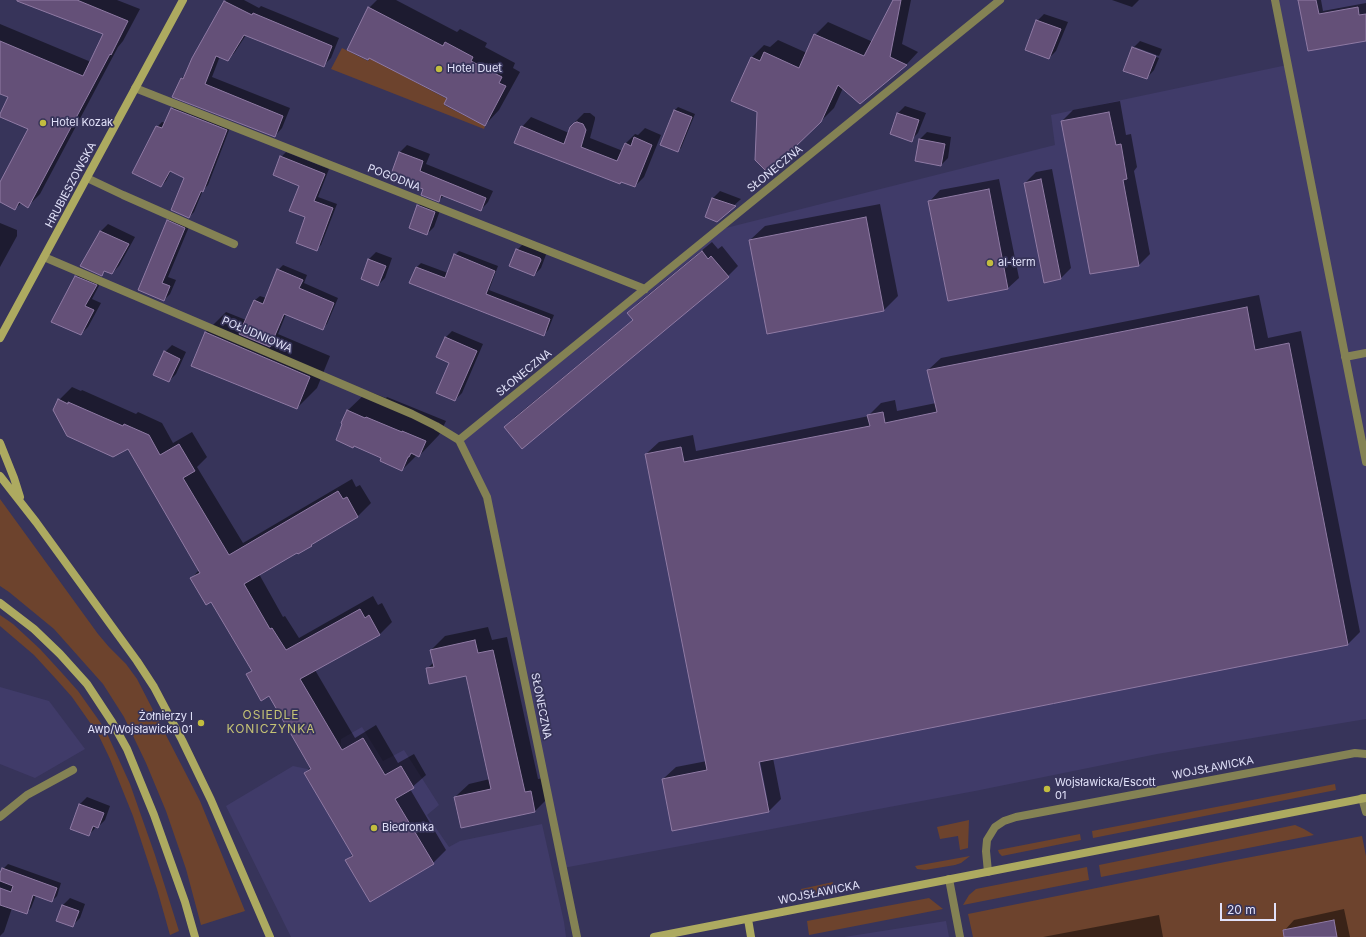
<!DOCTYPE html>
<html>
<head>
<meta charset="utf-8">
<style>
	body { margin:0 }
	#map { position:relative; width:1366px; height:937px; overflow:hidden; background:#37345a; font-family:Inter,sans-serif }
	canvas { display:block }
	.scale { position:absolute; left:1220px; top:903px; width:56px; height:18px; box-sizing:border-box; border:2px solid #e1e1f9; border-top:0; padding-left:5px; font-size:12px; line-height:14px; white-space:nowrap; color:#e1e1f9; -webkit-text-stroke:3px #37345a; paint-order:stroke }
</style>
</head>
<body>
<div id="map">
<canvas width="1366" height="937"></canvas>
<div class="scale">20 m</div>
</div>
<script>
const c = document.querySelector('canvas').getContext('2d');
c.lineJoin = 'round';
function fillPath(path, color) { c.fillStyle = color; c.fill(path, 'evenodd'); }
const poly = rows => new Path2D(rows.map(r => 'M' + r).join(''));
function strokePath(path, color, width, dash) { c.strokeStyle = color; c.lineWidth = width; c.lineCap = dash ? 'butt' : 'round'; c.setLineDash(dash || []); c.stroke(path); }
function drawText(font, color, halo, rows, align = 'center') {
  c.font = font + ' Inter,sans-serif'; c.lineWidth = 3.5; c.setLineDash([]); c.textBaseline = 'middle'; c.strokeStyle = halo; c.fillStyle = color; for (const [text, x, y, turn = 0] of rows) {
    c.save(); c.translate(x, y); c.rotate((+turn || 0) * Math.PI / 180); c.textAlign = isNaN(turn) ? turn : align; if (halo) c.strokeText(text, 0, 0); c.fillText(text, 0, 0); c.restore();
  }
}
const built = poly([
	[1275,0,1366,0,1366,719,1157,754,975,791,563,868,491,515,459,440,718,230,1055,145,1051,115,1287,65],
	[0,687,49,701,85,749,35,778,0,764],
	[362,727,383,761,404,750,439,805,427,815,449,847,460,841,542,824,564,922,566,937,291,937,226,806,293,766,317,771,341,757,341,739],
	[946,921,949,937,844,937]
]);
const green = poly([
	[342,48,368,61,370,58,447,99,444,105,485,126,484,129,331,69],
	[0,499,98,634,109,647,126,664,137,679,200,801,245,911,201,925,186,869,166,811,146,763,124,717,103,684,54,629,9,592,0,586],
	[0,615,13,624,40,649,62,673,78,691,105,729,130,784,155,855,179,931,170,935,157,889,133,816,110,759,98,734,72,697,56,679,34,655,0,626],
	[1335,784,1336,790,1093,838,1092,831],
	[969,820,968,848,960,850,958,836,940,839,937,827],
	[1295,825,1304,829,1314,835,1101,877,1099,865],
	[1080,834,1081,840,1002,856,999,853,998,850],
	[1362,836,1366,856,1366,937,973,937,968,914,1225,862],
	[970,856,961,863,955,865,925,870,917,869,915,866],
	[1087,867,1089,880,963,905,969,895,976,889],
	[833,882,832,885,824,892,802,896,801,889],
	[929,898,943,909,809,935,807,921]
]);
const shadow = poly([
	[16,0,117,0,140,9,123,41,118,47,40,194,28,206,21,203,15,209,0,201,0,185,29,129,10,96,0,93,0,24,91,62,105,34],
	[226,0,244,0,259,8,261,6,339,38,331,58,323,66,246,35,235,52,228,60,220,56,212,77,290,108,282,128,275,136,173,96,182,78,186,74],
	[377,0,396,0,457,32,460,29,487,43,485,47,515,63,513,68,520,72,499,110,485,125,449,98,369,8],
	[895,0,911,0,902,44,918,52,906,65,843,88,834,108,820,122,758,111,751,58,764,45,770,47,778,40,807,53,815,35,828,22,873,42],
	[1112,0,1139,0,1132,7],
	[1299,0,1321,0,1323,11,1366,3,1366,40,1308,50],
	[1044,14,1068,22,1056,51,1049,58,1037,21],
	[1140,41,1162,49,1159,56,1135,47,1135,50,1159,58,1154,70,1147,78,1133,48],
	[1120,101,1126,135,1131,134,1137,167,1134,171,1150,254,1139,265,1091,272,1062,121,1073,110],
	[177,103,231,125,208,185,203,190,194,212,189,217,186,178,171,171,166,181,161,186,157,127,162,122,165,123,172,109],
	[905,106,926,113,918,133,911,140,898,113],
	[678,107,695,114,681,148,677,151,661,144,675,110],
	[584,113,590,113,595,117,595,119,590,138,623,151,625,144,635,134,638,135,645,128,661,135,644,177,635,186,522,127,531,117,569,133,572,125],
	[927,132,951,137,948,158,941,165,920,139],
	[407,145,430,154,426,164,493,191,488,202,481,210,444,195,439,201,424,188,391,176,400,152],
	[286,152,329,169,318,197,337,204,321,245,316,250,300,186,281,157],
	[1052,169,1071,268,1061,278,1025,183,1036,172],
	[999,179,1019,278,1008,288,949,300,930,201,940,190],
	[720,191,741,199,717,221,706,216,713,198],
	[425,199,442,205,434,227,427,234,418,206],
	[880,204,898,296,884,310,768,333,750,240,765,226],
	[174,215,191,222,168,277,176,280,170,294,164,300,140,290,168,221],
	[0,223,17,230,17,236,0,267],
	[108,224,135,237,119,266,112,273,106,270,102,275,82,266,101,231],
	[712,242,718,249,722,246,738,266,728,276,505,427,515,417,634,319,628,313,638,303],
	[524,243,547,252,541,268,534,275,517,250],
	[459,251,498,266,489,290,554,315,548,330,544,334,410,283,417,267,421,263,448,273,455,255],
	[376,252,392,258,385,278,378,285,362,278,369,259],
	[283,265,307,275,304,283,338,298,327,324,322,329,286,314,278,334,330,356,317,388,297,408,192,365,206,332,226,312,246,320,254,301,260,296,266,298,278,270],
	[83,270,103,278,92,299,101,303,88,327,81,334,76,277],
	[1259,295,1268,338,1301,331,1360,632,1348,644,773,758,781,799,769,811,663,779,676,767,707,761,646,454,659,442,693,435,696,451,869,416,869,415,881,403,895,400,897,411,936,403,928,370,941,358],
	[759,756,768,803,766,803,757,757],
	[452,331,483,344,462,393,455,400,445,338],
	[172,345,186,352,176,374,169,381,165,352],
	[72,387,81,391,82,390,136,414,138,412,162,423,173,443,192,432,207,457,197,467,243,543,352,479,356,487,360,485,371,503,358,516,316,540,312,545,298,553,297,551,259,574,283,617,285,616,299,638,373,596,378,605,382,603,392,622,379,635,315,670,355,738,376,725,398,763,414,754,426,775,410,789,446,850,433,863,347,860,353,854,305,773,311,767,269,695,247,674,252,670,212,601,191,579,199,570,128,448,59,400],
	[368,391,386,398,387,397,446,421,439,435,419,456,417,455,402,470,382,458,347,411],
	[488,627,492,640,507,637,538,779,544,778,548,798,535,811,455,797,469,784,490,779,467,675,427,669,434,662,431,650,445,636],
	[87,797,110,806,105,820,98,827,97,826,89,835,80,804],
	[8,864,61,883,57,896,52,901,36,895,31,908,26,913,12,908,4,932,0,936,0,876,3,869],
	[70,898,85,904,80,918,73,925,57,920,63,905],
	[1344,909,1350,937,1285,937,1284,931,1294,920],
	[1159,915,1163,937,1043,937]
]);
const building = poly([
	[17,0,77,0,128,21,111,55,110,54,28,208,19,202,15,210,0,202,0,182,28,129,0,117,0,114,8,97,0,94,0,41,83,76,103,34,17,1,17,0],
	[893,0,901,0,890,57,907,65,860,104,838,85,821,122,768,173,755,160,757,112,731,101,751,57,760,61,764,52,799,68,814,34,864,56,893,0],
	[1298,0,1316,0,1319,14,1358,7,1359,15,1366,14,1366,41,1308,51,1298,0],
	[224,1,252,15,253,13,332,46,324,67,244,35,228,61,216,56,205,84,283,116,275,137,172,97,181,78,183,79,192,58,224,1],
	[368,7,443,46,445,42,473,57,471,61,502,77,499,83,506,86,485,126,444,104,447,98,369,58,368,60,347,50,368,7],
	[1036,20,1061,29,1049,59,1025,50,1036,20],
	[1132,47,1156,56,1147,79,1123,71,1132,47],
	[171,108,227,130,203,192,201,191,189,218,171,210,184,178,170,171,161,187,132,173,156,126,162,128,171,108],
	[674,110,692,117,678,152,660,145,674,110],
	[1109,112,1116,145,1121,144,1127,179,1123,180,1139,266,1090,274,1061,121,1109,112],
	[897,113,919,120,912,142,890,134,897,113],
	[577,122,583,124,586,130,581,147,617,161,625,143,631,146,634,137,652,145,635,187,621,182,620,184,514,143,521,126,564,144,570,127,574,123,577,122],
	[919,139,945,144,941,166,915,161,919,139],
	[399,152,423,161,420,171,486,198,481,211,441,195,439,202,421,195,423,189,390,177,399,152],
	[280,156,325,174,314,201,333,208,317,251,296,243,305,217,289,211,299,186,273,175,280,156],
	[1041,179,1061,279,1044,283,1024,183,1041,179],
	[989,189,1008,289,948,301,928,201,989,189],
	[712,198,736,206,717,222,705,217,712,198],
	[417,205,435,212,427,235,409,228,417,205],
	[866,217,884,311,767,334,749,240,866,217],
	[167,220,185,228,162,283,170,286,164,301,138,290,167,220],
	[100,231,129,244,112,274,104,271,102,276,80,266,100,231],
	[516,249,540,258,541,260,534,276,509,266,516,249],
	[702,251,708,259,711,256,729,277,522,449,504,427,633,320,627,313,702,251],
	[454,254,495,271,486,294,550,319,544,336,409,283,416,267,445,278,454,254],
	[368,259,386,266,378,286,361,279,368,259],
	[277,269,303,280,299,288,334,303,323,330,284,314,270,347,239,334,254,300,263,304,277,269],
	[75,276,97,285,85,306,94,310,81,335,51,322,75,276],
	[1247,307,1255,350,1289,343,1348,645,759,762,769,812,672,831,662,779,707,770,645,454,681,447,684,462,870,426,867,415,883,412,885,423,937,412,927,370,1247,307],
	[205,332,310,377,297,409,191,366,205,332],
	[445,337,477,351,455,401,436,393,449,363,436,357,445,337],
	[164,351,180,359,169,382,153,375,164,351],
	[58,399,68,404,68,402,123,426,124,424,149,435,160,455,179,444,195,471,183,478,229,555,338,491,343,499,347,497,358,517,311,545,312,546,298,554,297,553,244,584,270,629,272,628,286,650,360,609,365,618,369,615,380,635,300,679,342,750,363,738,385,775,401,766,414,788,395,799,434,864,370,902,345,860,353,856,304,773,311,769,269,696,261,701,246,674,252,671,211,602,206,605,190,578,200,573,128,449,113,457,67,436,53,410,58,399],
	[347,410,365,418,366,417,402,432,402,431,426,441,419,457,411,453,409,457,408,457,402,471,380,461,381,458,354,446,353,448,336,440,342,424,341,423,347,410],
	[475,640,478,653,493,650,525,792,531,791,535,812,461,828,454,797,491,789,466,676,429,684,426,668,434,667,430,650,475,640],
	[79,804,104,813,98,828,93,826,89,836,70,829,79,804],
	[2,868,57,888,52,902,33,895,27,914,0,905,0,888,11,892,13,886,0,881,0,873,2,868],
	[62,905,79,911,73,927,56,921,62,905],
	[1334,920,1337,937,1284,937,1283,930,1334,920]
]);
const street = poly([
	[1275,0,1366,462],
	[135,88,645,289],
	[87,178,123,195,234,244],
	[44,257,412,414,436,426,459,440],
	[1345,357,1366,353],
	[1362,798,1366,812],
	[0,817,27,795,73,770],
	[988,872,986,851,987,840,995,827,1004,821,1016,817,1355,753,1366,754],
	[949,879,960,937],
	[577,937,487,497,459,440,1000,0]
]);
const secondary = poly([
	[0,338,183,0],
	[0,443,14,478,20,497],
	[0,476,36,522,137,661,154,687,182,740,211,800,270,937],
	[0,603,34,629,60,654,87,684,112,722,127,749,154,815,185,902,195,937],
	[748,919,751,937],
	[654,937,1366,798]
]);
const markers = [
	[439,69,4,"#c3bd3f"],
	[43,123,4,"#c3bd3f"],
	[990,263,4,"#c3bd3f"],
	[201,723,4,"#c3bd3f"],
	[1047,789,4,"#c3bd3f"],
	[374,828,4,"#c3bd3f"]
];
const poiNames = [
	["Hotel Duet",447,69],
	["Hotel Kozak",51,123],
	["al-term",998,263],
	["Żołnierzy I",193,717,"right"],
	["Awp/Wojsławicka 01",193,730,"right"],
	["Wojsławicka/Escott",1055,783],
	["01",1055,796],
	["Biedronka",382,828]
];
const streetNames = [
	["SŁONECZNA",775,169,-39],
	["POGODNA",394,178,21],
	["HRUBIESZOWSKA",71,185,-62],
	["POŁUDNIOWA",257,335,23],
	["SŁONECZNA",524,373,-39],
	["SŁONECZNA",541,706,79],
	["WOJSŁAWICKA",1213,768,-11],
	["WOJSŁAWICKA",819,893,-11]
];
const neighbourhoodNames = [
	["OSIEDLE",271,715],
	["KONICZYNKA",271,729]
];
fillPath(built, '#403b69');
fillPath(green, '#6d432d');
fillPath(shadow, '#0007');
fillPath(building, '#645078');
strokePath(building, '#8f7aa4', 1);
strokePath(street, '#848254', 8);
strokePath(secondary, '#adaa60', 8);
for (const [x, y, r, color] of markers) { const dot = new Path2D(); dot.arc(x, y, r, 0, 2 * Math.PI); c.fillStyle = color; c.fill(dot); strokePath(dot, '#37345a', 1.5); }
drawText('11px', '#e1e1f9', '#37345a', poiNames, 'left');
drawText('11px', '#e1e1f9', '#37345a', streetNames);
c.letterSpacing = '1px';
drawText('12px', '#c5c375', '#37345a', neighbourhoodNames);
c.letterSpacing = '0px';
</script>
</body>
</html>
